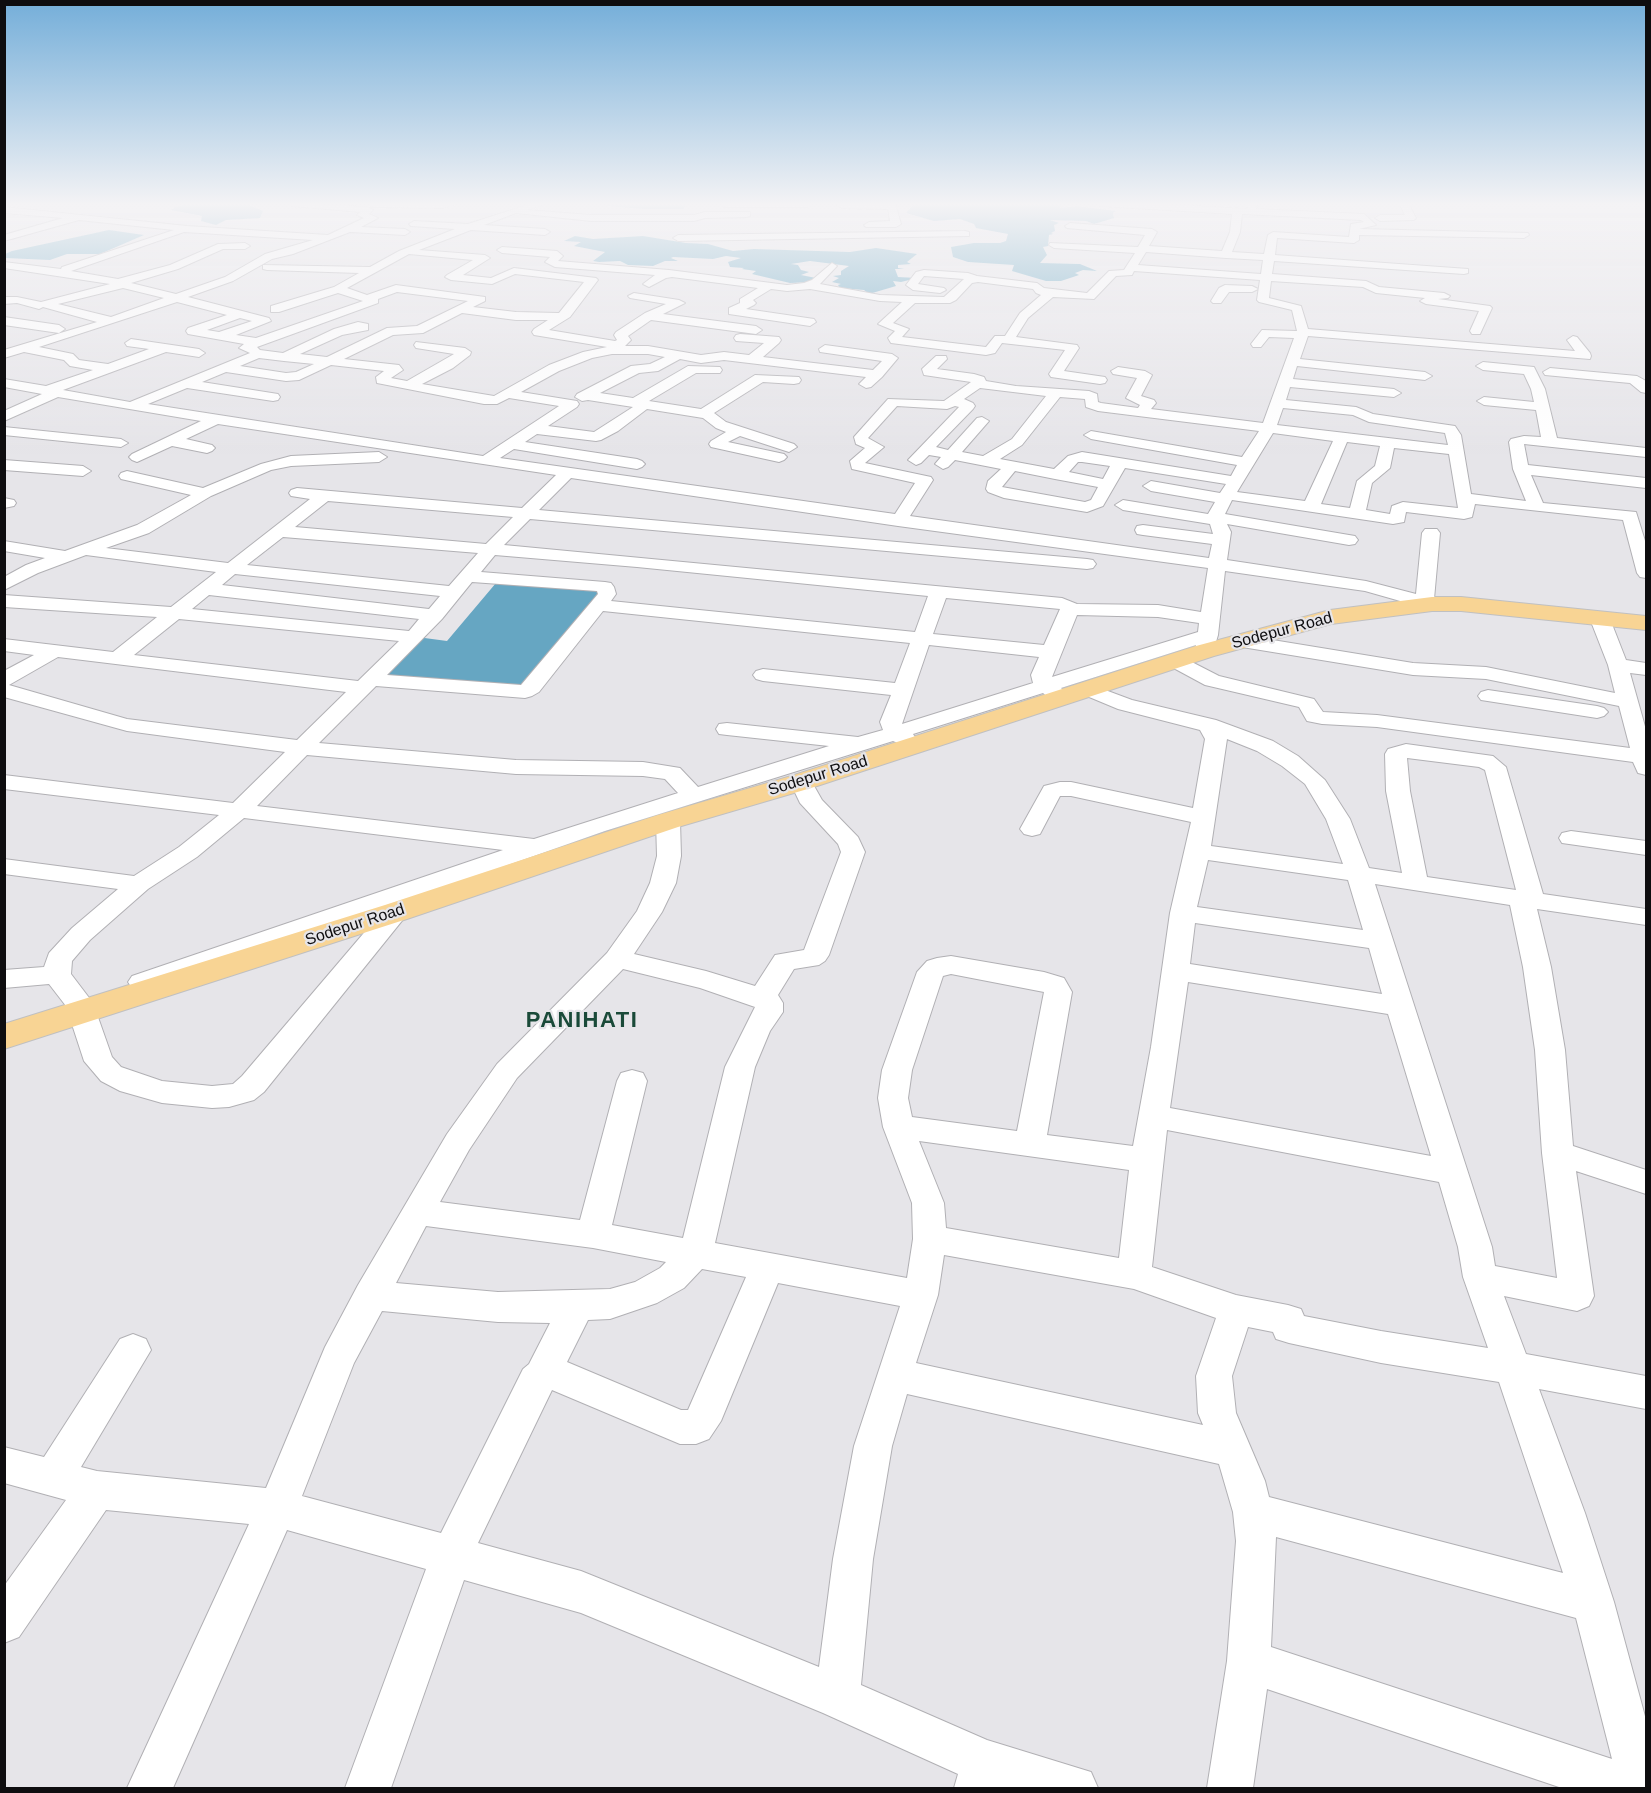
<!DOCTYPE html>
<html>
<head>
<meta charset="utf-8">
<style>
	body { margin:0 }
	#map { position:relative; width:1651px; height:1793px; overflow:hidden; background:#e6e5e9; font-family:Arial,sans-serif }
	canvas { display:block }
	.frame { position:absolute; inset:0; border:6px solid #0e0d0f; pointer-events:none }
</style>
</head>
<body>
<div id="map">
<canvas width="1651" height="1793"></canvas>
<div class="frame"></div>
</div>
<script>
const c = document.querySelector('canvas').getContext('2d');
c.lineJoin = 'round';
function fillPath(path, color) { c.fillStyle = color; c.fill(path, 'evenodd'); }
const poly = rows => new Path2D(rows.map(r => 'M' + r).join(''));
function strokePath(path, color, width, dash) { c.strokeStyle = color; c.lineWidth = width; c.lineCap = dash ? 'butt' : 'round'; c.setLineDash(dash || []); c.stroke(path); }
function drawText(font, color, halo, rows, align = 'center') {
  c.font = font + ' Arial,sans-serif'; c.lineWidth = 4.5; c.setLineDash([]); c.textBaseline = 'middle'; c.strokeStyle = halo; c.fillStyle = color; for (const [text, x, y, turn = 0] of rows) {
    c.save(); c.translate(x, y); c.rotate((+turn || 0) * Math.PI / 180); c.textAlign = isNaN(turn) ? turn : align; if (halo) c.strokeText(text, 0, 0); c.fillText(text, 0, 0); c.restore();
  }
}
const water = poly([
	[211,203,245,203,263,211,260,218,226,220,216,225,201,221,202,216,171,210,175,207,188,204],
	[607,203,686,203,684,209,643,209,607,206],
	[938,203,1080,203,1062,205,1059,208,1077,206,1116,211,1113,213,1114,218,1094,224,1086,221,1050,220,1059,223,1054,225,1055,231,1051,233,1053,234,1049,235,1048,246,1043,247,1047,255,1040,263,1080,264,1097,271,1083,270,1075,273,1079,275,1061,281,1046,281,1012,271,1014,265,968,262,953,257,951,247,974,243,1000,243,1006,241,1008,234,976,228,974,224,960,219,934,221,906,213,913,205,938,205],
	[109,230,144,235,100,254,67,254,50,260,5,258,5,254,12,251],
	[575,236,593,239,643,236,686,243,708,244,733,251,754,249,850,252,876,248,917,254,907,262,911,264,898,265,898,268,904,269,895,269,898,277,917,278,901,282,893,281,896,286,869,294,864,290,840,288,838,285,841,284,832,282,839,278,833,276,841,275,841,271,849,266,810,261,791,264,798,265,801,270,809,272,801,275,816,278,811,282,790,283,752,274,756,271,742,269,744,268,730,267,728,262,741,258,726,256,713,259,673,257,671,258,678,261,665,261,653,266,628,265,620,261,599,262,593,261,605,252,574,246,581,242,564,241],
	[496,583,602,591,527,689,377,679,417,637,447,641]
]);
const minor = poly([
	[288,203,368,207,373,210,369,214,378,218,361,227,405,229,410,232,405,235,350,232,293,254,272,259,233,281,188,297,269,318,271,321,236,335,256,338,363,301,338,293,279,312,271,312,271,306,334,287,359,273,267,270,263,269,263,265,370,267,399,251,455,229,411,226,409,224,414,221,468,224,533,203,547,203,527,210,591,215,694,215,705,212,750,212,750,216,747,217,705,218,694,221,591,221,516,213,484,225,545,229,550,232,545,235,471,230,419,250,485,255,490,258,463,275,491,278,514,268,596,278,598,280,570,317,549,330,615,341,617,340,614,335,616,332,645,313,666,304,630,298,628,296,634,293,679,300,685,303,663,314,756,326,762,330,756,334,651,320,628,336,631,340,625,346,648,346,701,355,724,352,749,355,764,343,736,341,734,338,736,335,740,334,779,337,781,340,779,343,763,357,873,370,882,361,820,352,819,349,825,345,892,354,898,358,882,377,871,387,866,388,859,384,866,377,724,360,701,363,680,359,658,371,639,373,600,393,633,398,688,366,720,367,722,370,720,373,696,373,649,401,701,409,755,375,799,377,801,380,799,383,794,384,763,382,714,413,726,422,794,444,797,447,789,452,740,436,728,442,784,454,787,457,784,460,779,462,711,447,709,444,711,441,726,432,716,428,703,418,647,409,618,431,601,440,596,441,537,434,525,442,637,459,642,461,645,464,642,467,637,469,514,449,500,458,895,514,915,483,852,469,850,461,865,448,856,444,854,437,888,399,944,401,971,382,924,375,922,369,936,356,946,356,947,359,937,369,974,374,984,377,986,381,1016,386,1089,391,1097,394,1098,402,1101,403,1138,408,1140,405,1126,398,1137,378,1113,374,1111,371,1118,367,1145,371,1152,375,1141,396,1154,400,1156,403,1151,409,1263,423,1294,338,1269,337,1261,347,1253,347,1251,344,1262,330,1297,331,1292,310,1259,302,1257,300,1260,280,1134,271,1132,275,1116,276,1094,299,1053,297,1028,318,1016,337,1077,345,1079,348,1064,371,1105,377,1107,380,1105,383,1100,384,1051,377,1049,374,1065,350,1002,343,995,353,986,355,891,343,888,338,895,331,878,324,902,302,880,301,810,289,787,291,771,289,753,300,756,303,754,305,746,309,814,319,816,322,810,326,729,314,729,308,740,303,740,299,758,288,672,277,666,278,649,287,643,284,655,275,555,267,545,262,550,257,502,253,497,250,502,247,557,251,563,256,558,261,669,270,787,285,804,283,812,280,832,263,837,266,820,284,880,295,944,297,964,279,924,276,918,284,944,288,946,290,940,293,913,290,906,285,916,272,924,270,968,273,977,276,1037,283,1044,288,1087,293,1109,271,1124,270,1135,253,1054,248,1049,245,1050,243,1138,247,1145,235,1067,228,1065,226,1070,223,1152,229,1157,232,1149,246,1222,251,1230,232,1232,214,1100,206,1096,203,1141,203,1247,209,1249,203,1257,203,1256,209,1364,214,1376,225,1359,229,1528,233,1529,235,1524,238,1359,235,1359,240,1354,243,1277,238,1275,255,1468,269,1468,273,1464,274,1274,261,1272,274,1366,281,1379,287,1444,293,1450,296,1448,298,1438,299,1490,306,1492,308,1480,334,1472,334,1470,331,1479,311,1426,304,1420,301,1425,298,1376,293,1363,287,1271,281,1269,298,1301,306,1308,329,1575,351,1567,340,1573,336,1577,337,1590,353,1591,356,1590,359,1308,336,1300,359,1425,372,1432,376,1425,380,1297,366,1293,379,1394,389,1401,393,1394,397,1290,387,1286,400,1356,407,1373,414,1455,426,1461,435,1471,494,1526,501,1513,469,1509,442,1511,439,1524,436,1541,437,1536,410,1484,405,1477,401,1484,397,1534,402,1531,389,1524,374,1483,370,1476,366,1483,362,1534,367,1545,389,1557,438,1646,448,1646,457,1524,444,1528,465,1646,478,1646,488,1531,475,1543,503,1636,512,1646,544,1646,578,1640,577,1637,573,1623,520,1475,504,1472,517,1464,519,1406,512,1404,522,1393,524,1232,500,1225,514,1349,535,1355,536,1358,540,1355,544,1349,545,1227,524,1231,532,1227,560,1366,581,1416,594,1422,533,1425,529,1437,529,1440,533,1434,599,1441,604,1439,608,1432,610,1365,591,1225,571,1218,635,1212,655,1198,655,1195,651,1196,645,1061,688,1067,695,1064,699,1057,701,1050,699,1043,693,913,734,916,739,913,744,905,746,893,741,605,831,394,905,405,906,409,912,264,1092,254,1100,229,1107,212,1108,162,1103,120,1091,101,1081,84,1061,66,1006,49,984,4,988,4,970,44,967,49,953,72,928,118,889,4,874,4,859,134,876,179,847,219,815,4,789,4,775,233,803,285,752,127,731,4,697,4,671,34,655,4,651,4,639,113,652,157,617,4,607,4,595,171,607,216,572,86,555,38,573,4,590,4,577,26,565,45,558,4,551,4,541,65,551,137,525,191,495,121,479,119,476,121,473,127,471,203,488,261,464,291,456,379,452,387,457,379,462,291,466,271,470,211,496,149,533,106,548,228,563,310,499,291,496,289,493,291,490,297,488,522,508,556,475,218,424,186,439,212,445,215,448,212,451,207,453,172,446,137,462,132,460,129,457,132,454,201,421,58,397,4,421,4,411,42,394,4,387,4,379,46,386,93,370,70,366,64,360,24,352,4,358,4,350,97,322,43,307,39,309,17,303,4,304,4,297,17,297,41,302,110,284,4,268,4,262,61,269,62,267,174,230,79,220,4,241,4,235,63,218,4,213,4,207,187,226,328,235,364,218,357,215,360,212,292,206,288,203],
	[1242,214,1361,220,1364,222,1351,224,1349,237,1273,232,1268,235,1264,254,1232,252,1240,232,1242,214],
	[184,232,313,240,265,254,225,277,176,294,131,283,178,269,223,249,245,249,250,246,245,243,218,244,170,265,118,279,71,271,184,232],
	[1146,252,1226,258,1263,260,1261,274,1138,265,1146,252],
	[409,254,473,260,447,275,445,277,451,280,492,284,515,274,584,282,559,313,516,312,473,307,485,301,485,297,396,285,367,295,347,288,409,254],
	[978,282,1033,289,1036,293,1041,295,1020,313,1005,336,995,336,986,347,902,337,909,329,893,323,915,303,950,303,956,300,972,283,978,282],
	[123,288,164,298,111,317,58,304,123,288],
	[397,292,468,301,417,326,387,328,327,357,300,354,342,335,368,330,368,324,358,322,334,329,283,353,260,350,257,347,378,303,378,299,397,292],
	[177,302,227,315,188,328,186,331,188,334,244,344,239,348,250,353,130,402,63,390,166,352,199,357,205,353,199,349,131,339,125,343,127,346,149,349,108,364,79,360,73,354,39,347,177,302],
	[462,313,516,320,548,320,534,329,532,332,534,335,607,347,583,352,549,365,494,396,422,384,453,368,470,355,471,352,465,348,416,342,414,345,416,348,454,354,407,381,391,378,403,370,399,365,344,359,393,335,423,333,462,313],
	[240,318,252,321,219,332,207,330,240,318],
	[612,354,648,354,665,357,650,364,631,366,577,394,575,397,582,401,588,400,633,407,594,432,548,426,577,407,579,404,577,401,521,392,559,371,592,358,612,354],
	[259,358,284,361,314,364,296,372,286,373,240,366,259,358],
	[331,365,384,371,376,377,377,383,484,404,497,404,509,398,559,406,483,456,148,404,187,388,273,401,278,400,280,397,278,394,202,382,226,372,286,381,299,380,331,365],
	[980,388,1046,396,1012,439,983,456,962,452,989,421,982,417,977,418,948,450,936,447,973,409,975,406,973,403,964,399,980,388],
	[1060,397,1085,399,1086,407,1098,411,1259,431,1242,457,1091,431,1084,435,1091,439,1237,465,1231,476,1082,452,1068,456,1054,469,1000,459,1022,445,1060,397],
	[897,406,947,409,955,406,959,407,908,460,916,465,921,463,929,455,941,457,935,464,943,469,948,467,955,460,1001,469,988,481,986,489,988,492,1004,498,1087,512,1103,506,1125,468,1226,484,1220,493,1151,481,1143,486,1151,491,1215,502,1208,514,1123,500,1115,505,1123,510,1210,524,1213,534,1143,525,1137,526,1135,530,1137,534,1143,535,1212,544,1209,558,910,516,933,480,931,477,865,463,884,447,868,438,897,406],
	[1283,408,1353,415,1369,422,1445,433,1448,445,1277,425,1283,408],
	[1273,433,1333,441,1305,501,1237,492,1273,433],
	[1347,442,1380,446,1375,466,1357,481,1350,508,1321,504,1347,442],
	[1394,448,1449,454,1458,508,1403,502,1392,506,1390,514,1366,510,1372,483,1390,468,1394,448],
	[1078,462,1082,462,1110,466,1103,479,1069,472,1078,462],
	[1015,471,1055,479,1098,487,1091,500,1085,502,1002,487,1015,471],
	[571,478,898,526,1208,568,1201,612,1158,605,1077,604,1062,598,504,545,530,519,1087,569,1093,568,1096,564,1093,560,1087,559,539,510,571,478],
	[328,501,513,517,486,544,295,527,328,501],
	[283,537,478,553,449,586,247,565,283,537],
	[495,555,637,567,928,596,915,632,611,601,616,594,614,587,611,583,605,582,481,572,495,555],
	[235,574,440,596,429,609,222,585,235,574],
	[472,582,597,591,598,594,521,685,387,675,442,619,472,582],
	[209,595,419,619,409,631,192,609,209,595],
	[946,598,1060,609,1044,645,933,634,946,598],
	[603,611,910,643,895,683,763,669,756,671,753,675,756,679,763,681,891,695,880,722,883,730,858,737,727,723,719,724,716,729,719,734,727,735,829,746,698,787,680,768,643,762,516,760,319,743,376,686,525,698,532,696,539,692,603,611],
	[1077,615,1158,617,1199,623,1198,632,1052,677,1077,615],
	[179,619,399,641,358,681,134,655,179,619],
	[929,645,1039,657,1031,675,1033,683,902,724,929,645],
	[58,657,346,692,297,740,127,719,9,685,58,657],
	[307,755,516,774,643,776,665,779,678,793,534,839,257,806,307,755],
	[244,818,503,850,132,976,128,982,132,988,142,991,386,907,242,1076,233,1084,212,1086,162,1081,121,1067,112,1057,93,1003,71,974,72,961,90,940,148,889,197,857,244,818],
	[370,203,460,203,442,208,374,207,371,206,370,203],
	[722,203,812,203,813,204,808,207,726,207,723,206,722,203],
	[840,203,895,203,901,224,896,227,866,227,864,225,869,222,890,221,888,209,842,208,837,205,840,203],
	[1402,203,1408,203,1416,218,1414,220,1380,221,1375,218,1380,215,1405,215,1400,205,1402,203],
	[965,231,969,232,969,236,678,241,673,238,678,235,965,231],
	[1225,285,1252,286,1258,289,1252,292,1229,292,1221,303,1213,303,1211,301,1219,288,1225,285],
	[4,317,59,325,65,329,59,333,4,325,4,317],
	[1550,368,1637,376,1646,381,1646,393,1641,392,1630,383,1545,375,1543,372,1550,368],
	[4,427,121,439,128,443,121,447,4,435,4,427],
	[4,460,83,466,91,471,83,476,4,470,4,460],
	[4,498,14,500,16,503,14,506,4,508,4,498],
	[1600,613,1607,615,1610,619,1626,660,1646,663,1646,675,1630,673,1646,730,1646,775,1638,773,1633,762,1377,727,1322,724,1307,721,1299,707,1205,685,1168,665,1165,661,1168,657,1182,657,1219,676,1314,699,1323,712,1377,715,1630,748,1619,706,1486,679,1413,675,1242,647,1235,645,1232,641,1235,637,1242,635,1413,663,1486,667,1615,693,1608,665,1590,619,1593,615,1600,613],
	[1089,684,1132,700,1216,720,1273,741,1298,756,1325,780,1350,819,1369,868,1402,873,1386,791,1385,754,1388,749,1406,744,1493,756,1506,767,1543,894,1646,909,1646,925,1537,909,1551,967,1565,1050,1573,1146,1646,1170,1646,1194,1576,1171,1594,1296,1589,1306,1577,1311,1504,1296,1526,1354,1646,1376,1646,1409,1539,1389,1585,1513,1614,1602,1646,1720,1646,1788,1562,1788,1267,1689,1253,1788,1207,1788,1227,1661,1236,1541,1233,1512,1219,1464,907,1394,892,1446,873,1559,861,1685,987,1740,1091,1772,1098,1788,954,1788,958,1774,823,1713,581,1613,464,1580,391,1788,345,1788,426,1569,287,1530,173,1788,127,1788,249,1524,106,1510,19,1637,4,1643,4,1586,66,1500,4,1483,4,1447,44,1457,120,1339,133,1334,146,1339,151,1350,81,1467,97,1471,266,1488,325,1347,358,1285,447,1134,497,1064,607,953,637,911,650,883,657,856,656,821,660,816,668,814,676,816,680,821,681,856,676,883,662,912,634,954,706,971,755,986,775,955,804,950,841,852,838,844,800,803,790,782,793,777,801,775,809,777,822,800,858,837,865,852,829,955,825,961,819,965,794,969,778,995,783,1003,783,1012,770,1031,755,1067,715,1243,907,1278,913,1239,912,1203,883,1127,878,1098,882,1070,917,972,927,961,937,958,951,956,1044,972,1064,978,1072,992,1047,1135,1133,1146,1151,1047,1170,913,1191,822,1071,796,1060,796,1040,834,1032,836,1024,834,1020,829,1044,786,1060,782,1071,782,1193,808,1205,739,1200,730,1118,709,1082,694,1079,690,1082,686,1089,684],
	[1227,739,1257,751,1282,766,1305,784,1326,819,1343,864,1211,846,1227,739],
	[1407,758,1479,767,1485,770,1516,890,1427,877,1410,791,1407,758],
	[1208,860,1348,880,1363,930,1197,907,1208,860],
	[1375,884,1510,905,1523,967,1535,1050,1542,1153,1557,1278,1495,1266,1492,1247,1375,884],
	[1195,923,1369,948,1382,994,1190,964,1195,923],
	[623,969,700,988,755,1007,725,1067,683,1238,612,1225,647,1081,643,1073,632,1070,621,1073,617,1081,580,1220,440,1202,469,1150,517,1078,623,969],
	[951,974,1044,992,1017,1131,912,1117,908,1098,912,1070,943,976,951,974],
	[1188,982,1388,1014,1431,1156,1170,1108,1188,982],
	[1167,1130,1439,1182,1458,1247,1463,1277,1488,1348,1381,1331,1304,1316,1301,1309,1288,1305,1236,1295,1152,1267,1167,1130],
	[919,1141,1129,1170,1119,1258,946,1228,944,1203,919,1141],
	[426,1226,593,1248,666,1262,660,1268,635,1282,610,1289,498,1292,396,1283,426,1226],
	[944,1255,1134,1289,1216,1318,1196,1376,1198,1413,1203,1425,916,1363,938,1295,944,1255],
	[702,1269,746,1277,688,1410,681,1410,567,1362,588,1320,610,1319,657,1303,684,1288,702,1269],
	[778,1283,900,1306,854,1446,833,1559,819,1667,581,1571,478,1543,552,1390,680,1444,696,1444,709,1439,721,1421,778,1283],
	[382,1311,498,1322,550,1323,529,1364,523,1369,441,1533,302,1496,354,1363,382,1311],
	[1248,1327,1273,1332,1276,1339,1289,1343,1381,1363,1499,1382,1563,1573,1269,1497,1265,1481,1236,1413,1232,1376,1248,1327],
	[1276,1537,1576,1618,1612,1759,1271,1647,1276,1537],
	[1488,690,1597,706,1604,708,1608,712,1604,716,1597,718,1481,700,1478,696,1481,692,1488,690],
	[1571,831,1646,841,1646,855,1562,843,1559,838,1562,833,1571,831]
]);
const major = poly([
	[1432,597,1461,597,1646,616,1646,630,1461,611,1432,611,1331,624,1214,656,811,788,678,827,407,919,4,1049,4,1024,385,905,658,815,791,776,1196,646,1330,610,1432,597]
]);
const streetNames = [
	["Sodepur Road",1282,631,-15],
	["Sodepur Road",818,776,-17],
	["Sodepur Road",355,925,-18]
];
const districtNames = [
	["PANIHATI",582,1021]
];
fillPath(water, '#66a6c2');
strokePath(minor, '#b1b0b4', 2);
strokePath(major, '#c0c0c1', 2);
fillPath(minor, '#fff');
fillPath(major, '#f8d494');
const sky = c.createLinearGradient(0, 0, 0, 454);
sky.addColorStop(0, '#74aed9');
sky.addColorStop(0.45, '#f4f3f5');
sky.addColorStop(1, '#f4f3f500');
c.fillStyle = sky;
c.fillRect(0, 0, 1651, 454);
drawText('16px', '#0e0d0f', '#e6e5e9', streetNames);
c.letterSpacing = '1.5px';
drawText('bold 22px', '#1a4a39', '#e6e5e9', districtNames);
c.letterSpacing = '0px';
</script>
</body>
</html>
